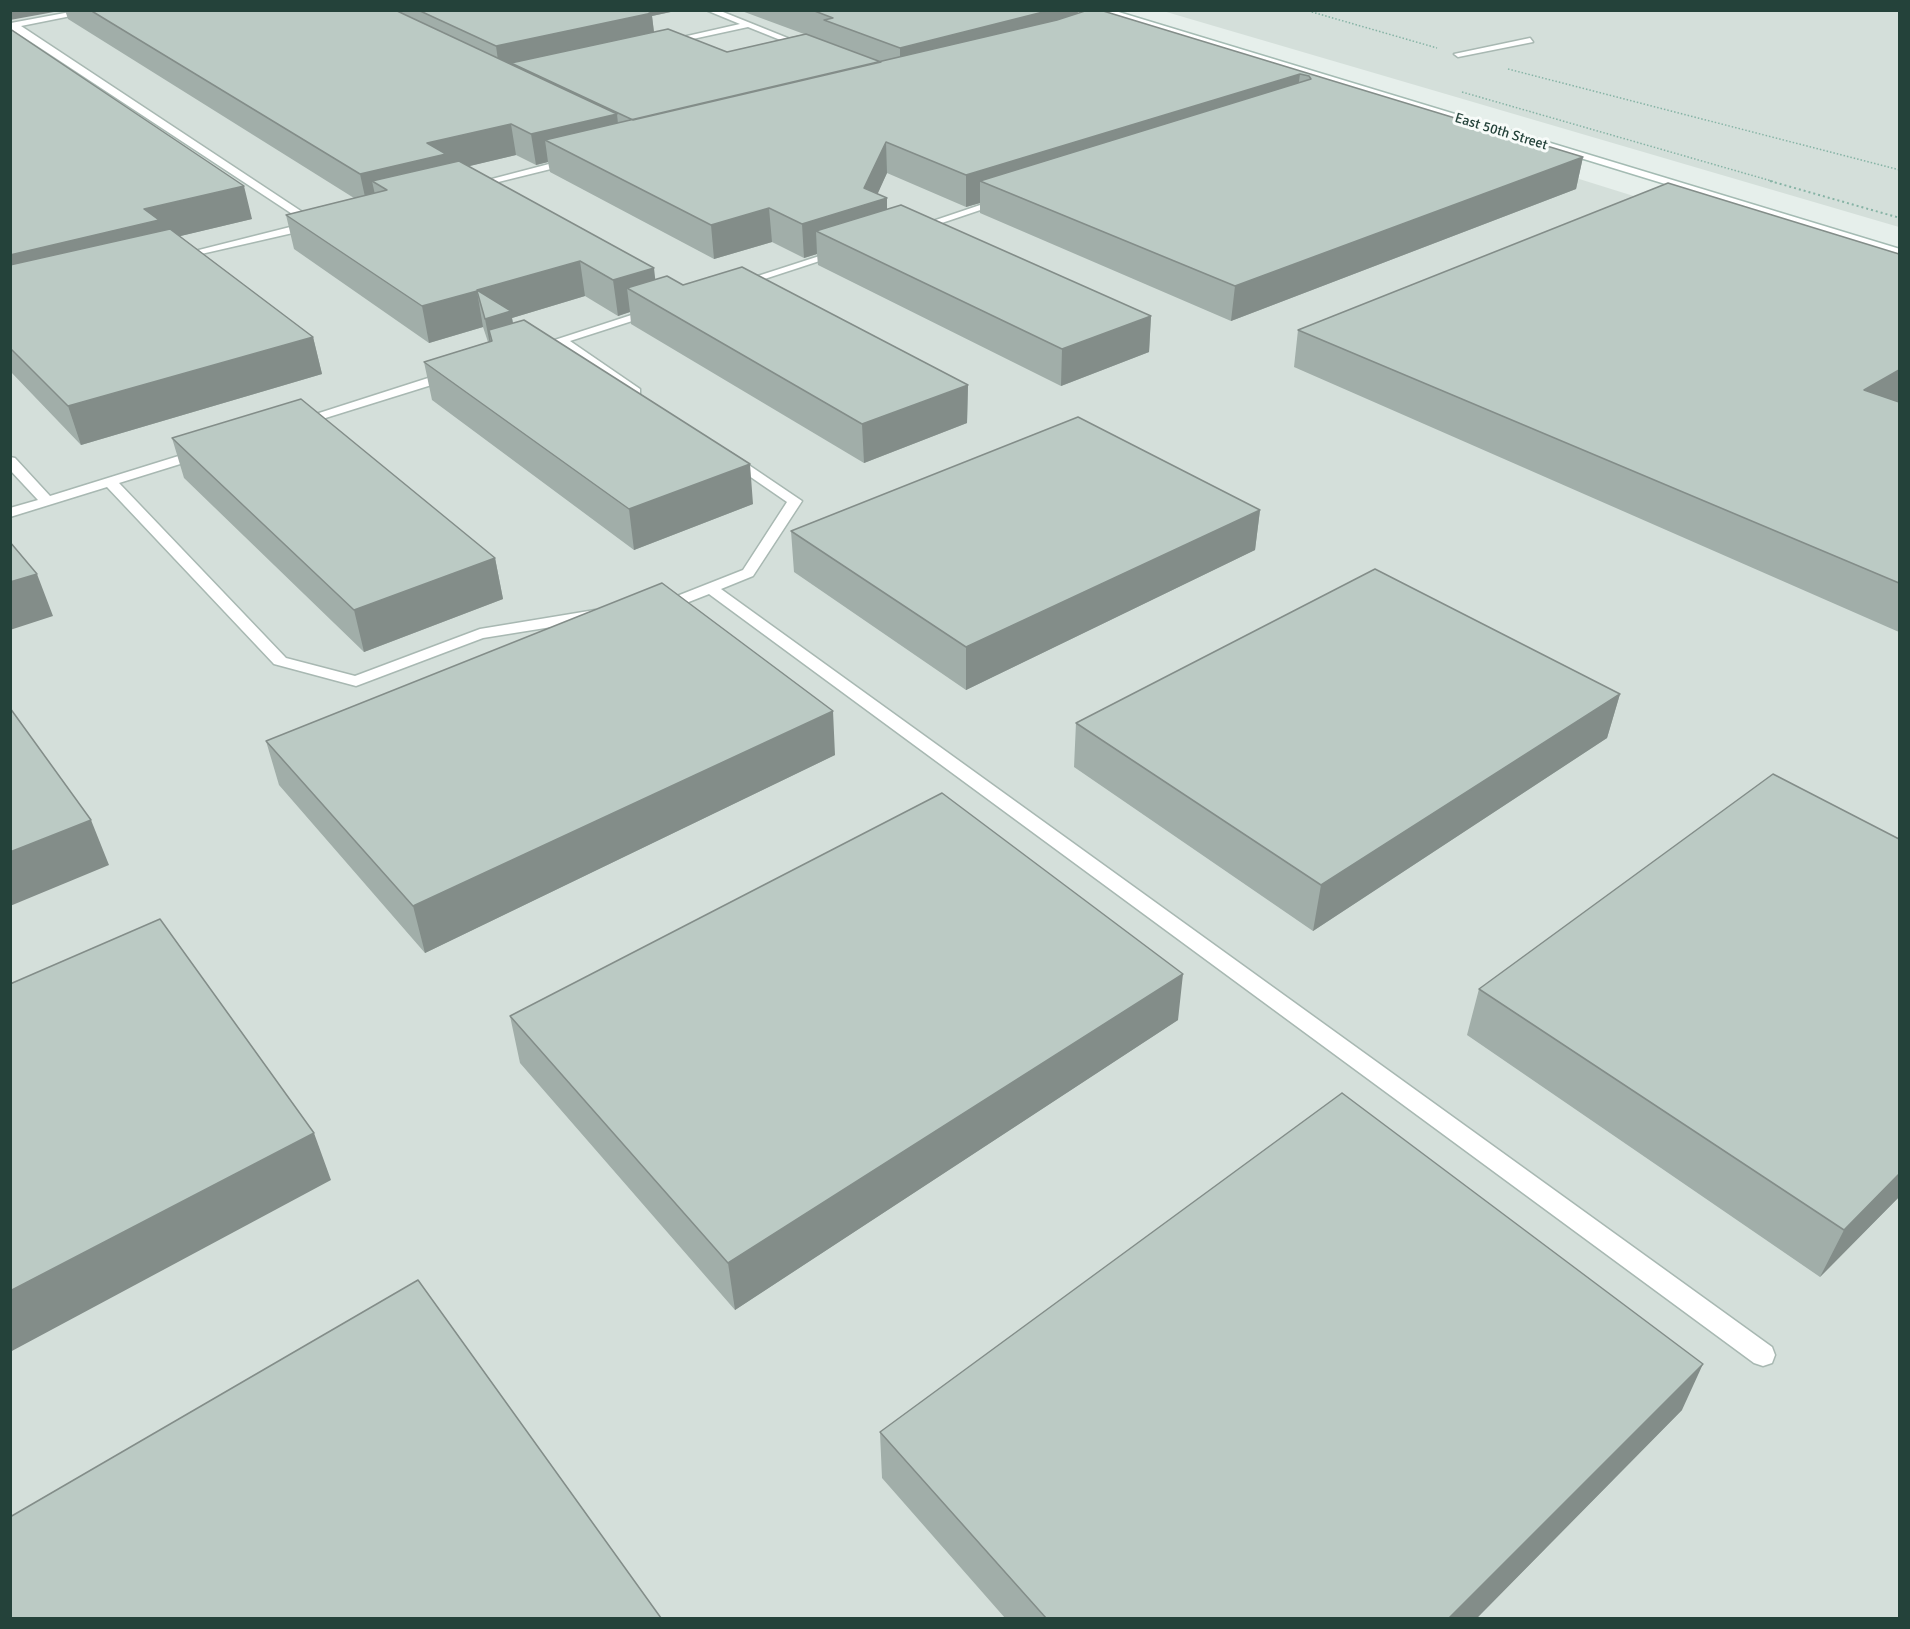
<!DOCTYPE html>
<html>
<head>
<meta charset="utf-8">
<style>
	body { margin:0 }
	#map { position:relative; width:1910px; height:1629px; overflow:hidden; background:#e6efeb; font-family:Signika,sans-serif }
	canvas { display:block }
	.frame { position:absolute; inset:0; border:12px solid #24423a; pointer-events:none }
</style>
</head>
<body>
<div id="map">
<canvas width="1910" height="1629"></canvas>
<div class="frame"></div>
</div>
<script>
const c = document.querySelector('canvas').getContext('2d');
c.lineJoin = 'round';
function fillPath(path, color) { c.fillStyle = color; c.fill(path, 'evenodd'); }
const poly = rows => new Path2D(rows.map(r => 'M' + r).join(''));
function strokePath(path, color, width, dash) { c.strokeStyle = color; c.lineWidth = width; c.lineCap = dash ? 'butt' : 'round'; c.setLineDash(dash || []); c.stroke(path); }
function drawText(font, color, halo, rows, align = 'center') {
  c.font = font + ' Signika,sans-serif'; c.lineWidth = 6; c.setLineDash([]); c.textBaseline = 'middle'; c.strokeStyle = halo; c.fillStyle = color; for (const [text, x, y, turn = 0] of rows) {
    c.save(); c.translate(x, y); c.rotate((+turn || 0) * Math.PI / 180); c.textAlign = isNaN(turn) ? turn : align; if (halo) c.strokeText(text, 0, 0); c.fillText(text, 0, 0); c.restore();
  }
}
const built = poly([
	[11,11,1042,11,1899,279,1899,1618,11,1618],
	[1163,11,1899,11,1899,227]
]);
const pathFar1 = poly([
	[1305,10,1437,48],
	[1508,69,1900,170],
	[1462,92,1775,182]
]);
const path = poly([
	[1770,181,1900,218]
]);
const service = poly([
	[81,10,101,10,21,26,319,223,319,227,175,260,175,256,306,223,10,28,11,23,81,10],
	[706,10,718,10,810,47,803,49,748,27,665,45,665,41,740,24,706,10],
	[1530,38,1533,42,1458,57,1454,54,1530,38],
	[572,158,577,161,575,163,470,189,465,186,572,158],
	[998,199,1007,201,921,230,912,228,998,199],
	[835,251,844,253,743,286,733,284,835,251],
	[653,308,659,311,657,313,570,341,640,389,640,395,632,395,559,345,536,352,530,348,653,308],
	[450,371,456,375,454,378,303,425,293,425,291,422,450,371],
	[201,449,206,450,206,456,119,483,286,658,355,676,480,629,595,610,603,615,595,620,483,638,356,686,274,664,107,487,10,517,10,508,38,500,10,470,10,457,15,458,50,496,201,449],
	[731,453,802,501,753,576,721,589,1772,1347,1775,1355,1772,1363,1763,1366,1754,1363,709,594,681,605,656,608,653,605,656,602,672,598,743,570,787,502,726,460,726,454,731,453]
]);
const secondary = poly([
	[1098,10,1112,10,1900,249,1900,256,1098,10]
]);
const wall = poly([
	[65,10,680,10,652,16,654,32,727,52,804,34,739,10,1078,10,1077,14,1088,10,1583,157,1576,189,1231,321,980,213,980,203,966,207,887,173,877,194,887,209,1151,316,1149,352,1061,386,818,265,817,254,804,258,772,242,714,259,550,172,548,162,536,165,516,155,469,166,655,280,683,285,968,385,967,423,864,463,631,324,630,312,618,316,585,296,512,318,513,323,753,504,634,550,432,400,424,362,488,342,483,327,429,343,294,249,286,215,354,198,68,19],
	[10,29,252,219,180,236,313,337,322,374,81,445,10,371],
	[1899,254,1899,400,1897,402,1899,402,1899,632,1294,367,1298,330],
	[172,438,495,558,503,599,364,652,184,478],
	[1260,510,1255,550,966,690,794,572,791,531],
	[1620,694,1607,738,1313,931,1074,767,1076,723],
	[266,741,835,755,425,953,279,785],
	[1479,989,1899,1197,1820,1277,1467,1035],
	[510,1016,1178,1020,735,1310,520,1063],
	[1682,1410,1477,1618,1005,1618,882,1478,880,1432]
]);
const shadedWall = poly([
	[10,10,65,10,10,20],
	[613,10,680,10,652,16,655,41,511,63,512,72,500,75,496,46],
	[1051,10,1078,10,1077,31,900,77,900,48],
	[1300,74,1296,104,980,181,980,203,966,207,966,175],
	[617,114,620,144,545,140,548,162,536,165,531,134],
	[511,124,516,155,449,171,387,190,372,181,377,204,367,206,360,174,427,143],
	[886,142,887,173,874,202,887,198,887,232,816,231,817,254,804,258,802,224,864,188],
	[1583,157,1576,189,1231,321,1235,286],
	[244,186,252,219,164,240,10,293,10,255,144,209],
	[769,208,772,242,714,259,711,225],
	[580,261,585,296,512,318,517,348,492,341,489,330,493,355,492,355,485,319,477,290],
	[654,268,658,304,627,288,630,312,618,316,613,280],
	[477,291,483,327,429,343,422,306],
	[1151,316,1149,352,1061,386,1062,349],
	[313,337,322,374,81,445,68,406],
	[1899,370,1899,400,1851,428,1864,390],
	[968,385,967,423,864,463,862,424],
	[750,464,753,504,634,550,629,509],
	[1260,510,1255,550,966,690,966,647],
	[495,558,503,599,364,652,354,610],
	[37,574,53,616,10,630,10,582],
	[1620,694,1607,738,1313,931,1321,885],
	[833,711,835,755,425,953,413,906],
	[91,820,109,865,10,906,10,852],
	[1183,974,1178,1020,735,1310,728,1263],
	[314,1133,331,1180,10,1352,10,1291],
	[1899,1174,1899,1197,1820,1277,1844,1230],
	[1703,1364,1682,1410,1477,1618,1449,1618]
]);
const building = poly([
	[90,10,395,10,617,114,531,134,511,124,427,143,446,154,360,174,90,10],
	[418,10,645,10,652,13,496,46,418,10],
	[812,10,1051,10,900,48,824,20,833,18,812,10],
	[1088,10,1100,10,1583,157,1235,286,980,181,1311,79,1309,76,1300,74,966,175,886,142,864,188,887,198,802,224,769,208,711,225,545,140,1057,20,1088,10],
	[10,29,244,186,144,209,159,220,10,255,10,29],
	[668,29,727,52,806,34,881,62,633,120,511,63,668,29],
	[459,161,654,268,613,280,580,261,477,290,511,311,485,319,477,291,422,306,286,215,387,190,372,181,459,161],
	[1668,183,1899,254,1899,370,1864,390,1899,402,1899,583,1298,330,1668,183],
	[901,205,1151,316,1062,349,816,231,901,205],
	[170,229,313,337,68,406,10,348,10,265,170,229],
	[742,267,968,385,862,424,627,288,667,276,683,285,742,267],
	[524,320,750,464,629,509,424,362,492,341,489,330,524,320],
	[301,399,495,558,354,610,172,438,301,399],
	[1078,417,1260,510,966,647,791,531,1078,417],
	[10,542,37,574,10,582,10,542],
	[1375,569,1620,694,1321,885,1076,723,1375,569],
	[662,583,833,711,413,906,266,741,662,583],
	[10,708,91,820,10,852,10,708],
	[1773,774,1899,839,1899,1174,1844,1230,1479,989,1773,774],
	[942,793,1183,974,728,1263,510,1016,942,793],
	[160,919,314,1133,10,1291,10,984,160,919],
	[1342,1093,1703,1364,1449,1618,1046,1618,880,1432,1342,1093],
	[418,1280,661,1618,10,1618,10,1517,418,1280]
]);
const farStreetnames = [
	["East 50th Street",1501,132,17]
];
fillPath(built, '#d4dfda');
strokePath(service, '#a8b8b2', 3);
strokePath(secondary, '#a4bbb3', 3);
strokePath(pathFar1, '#86b3a5', 1.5, [1.5, 2]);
strokePath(path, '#86b3a5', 2, [2, 3]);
fillPath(service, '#fff');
fillPath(secondary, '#fff');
fillPath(wall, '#a1aea9');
fillPath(shadedWall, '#838d89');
fillPath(building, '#bbcac4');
strokePath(building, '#838d89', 1.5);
drawText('14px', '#24423a', '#f7fbf9', farStreetnames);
</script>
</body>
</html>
